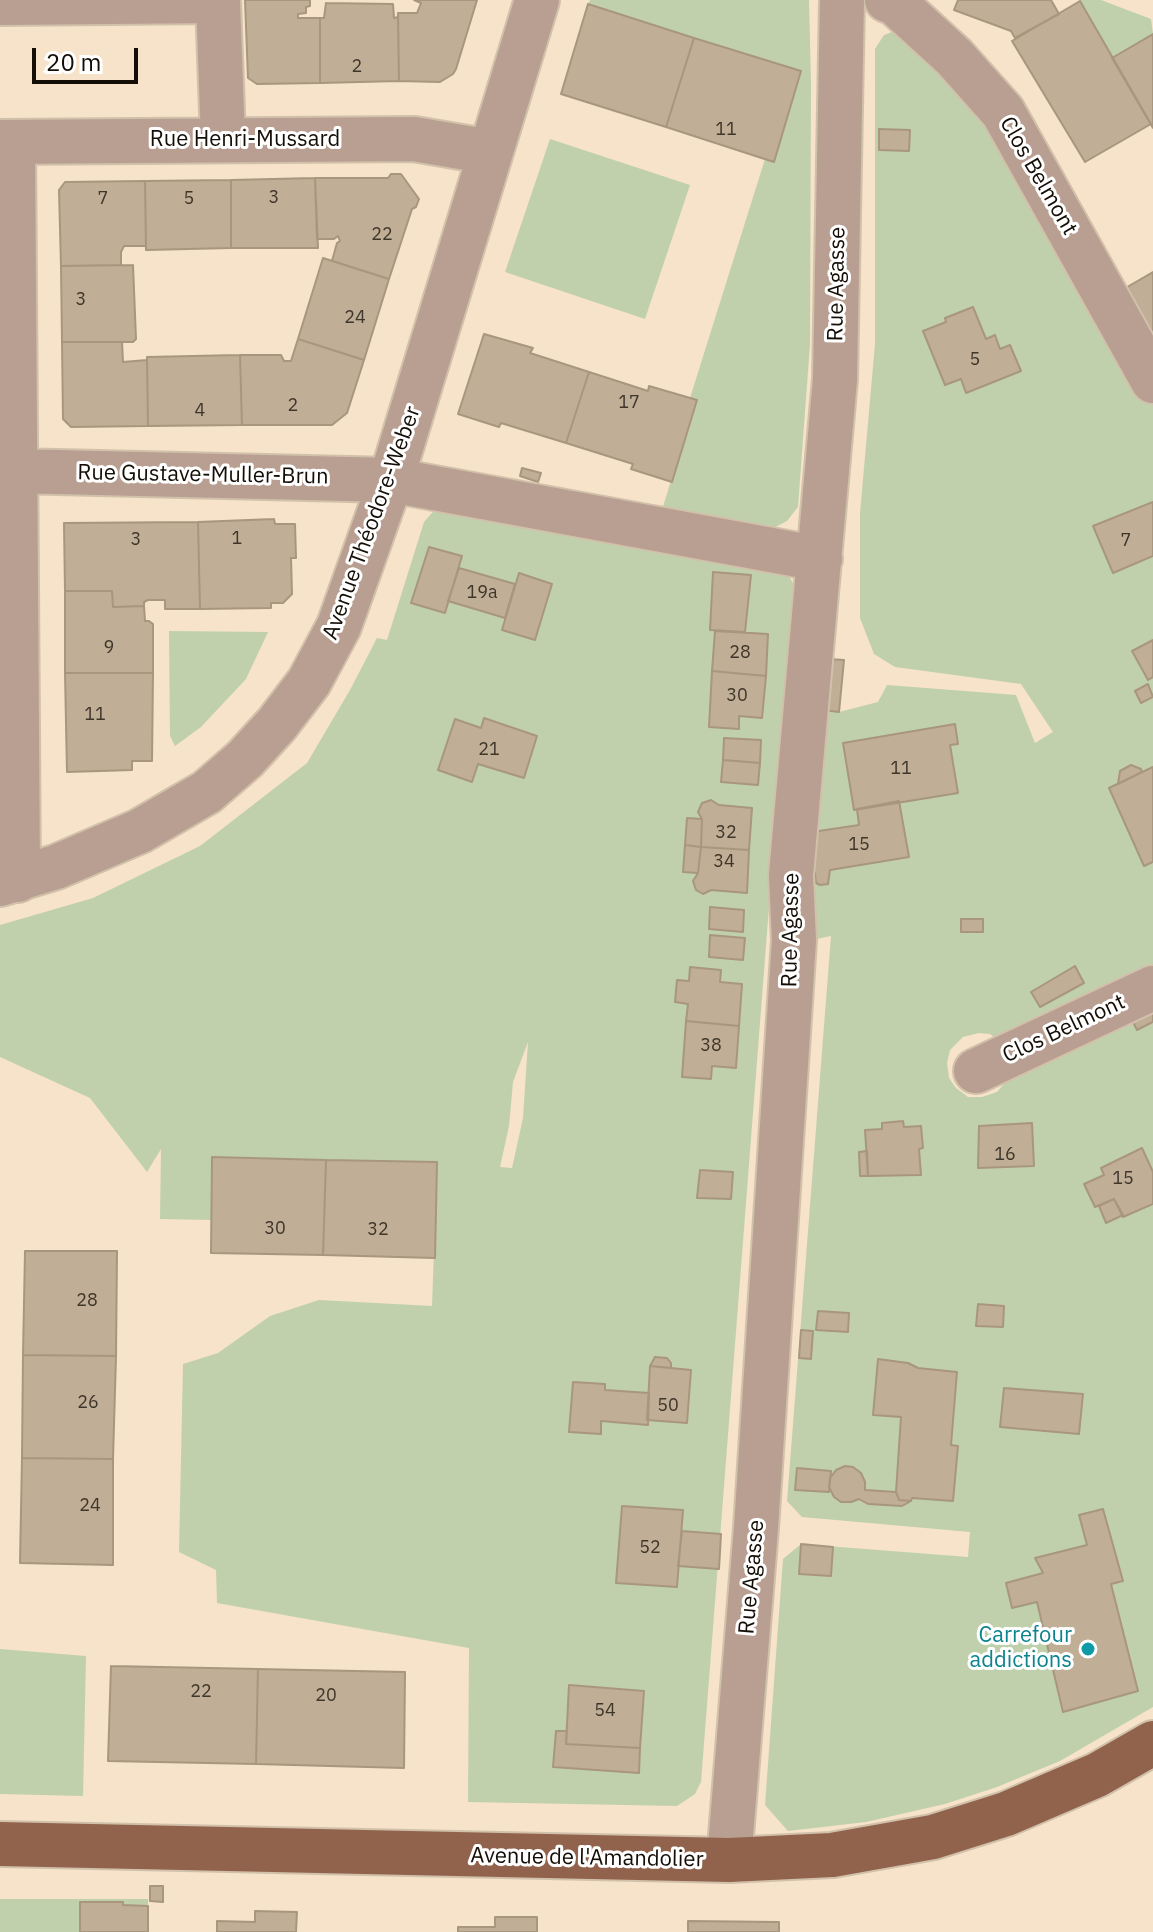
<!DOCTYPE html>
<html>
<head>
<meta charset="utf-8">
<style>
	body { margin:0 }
	#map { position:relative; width:1153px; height:1932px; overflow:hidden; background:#f6e3c9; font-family:"IBM Plex Sans",sans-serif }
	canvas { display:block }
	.scale { position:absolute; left:32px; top:48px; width:106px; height:36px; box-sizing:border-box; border:4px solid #140e06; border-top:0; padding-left:10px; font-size:24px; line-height:28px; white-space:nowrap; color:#140e06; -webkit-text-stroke:6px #fff; paint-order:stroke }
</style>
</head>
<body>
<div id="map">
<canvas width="1153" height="1932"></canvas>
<div class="scale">20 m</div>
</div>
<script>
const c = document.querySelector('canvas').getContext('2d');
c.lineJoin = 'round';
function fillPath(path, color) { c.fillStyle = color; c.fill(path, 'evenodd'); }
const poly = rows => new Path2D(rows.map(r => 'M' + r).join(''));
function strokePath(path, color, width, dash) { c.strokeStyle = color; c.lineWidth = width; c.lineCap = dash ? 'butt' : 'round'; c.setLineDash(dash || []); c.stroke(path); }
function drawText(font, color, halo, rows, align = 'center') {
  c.font = font + ' "IBM Plex Sans",sans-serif'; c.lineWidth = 6; c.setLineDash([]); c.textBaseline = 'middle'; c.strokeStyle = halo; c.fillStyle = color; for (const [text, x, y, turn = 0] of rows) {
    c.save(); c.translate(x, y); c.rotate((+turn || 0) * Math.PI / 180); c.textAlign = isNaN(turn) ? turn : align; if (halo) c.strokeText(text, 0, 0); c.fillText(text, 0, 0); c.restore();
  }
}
const green = poly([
	[590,0,809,0,811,83,810,344,798,507,787,521,764,533,661,513,696,400,690,398,765,159,774,161,801,71,588,4],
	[1079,0,1101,0,1151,19,1153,34,1112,58],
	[897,30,1003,129,1153,401,1153,972,1000,1041,990,1034,979,1033,963,1037,950,1050,947,1063,949,1078,956,1088,968,1097,982,1097,997,1092,1008,1079,1153,999,1153,1707,1060,1761,997,1787,945,1804,866,1822,788,1831,765,1805,783,1559,801,1544,968,1557,970,1532,802,1517,787,1501,831,936,817,939,809,873,823,710,839,712,878,702,887,685,1016,695,1035,743,1053,732,1021,684,895,667,874,654,860,618,860,513,875,344,875,49,884,35],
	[884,736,884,737,854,809,843,743],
	[550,139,690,185,645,319,505,272],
	[438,506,784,567,794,585,701,1782,695,1794,677,1806,468,1802,469,1648,217,1603,216,1570,179,1552,183,1364,218,1353,270,1316,319,1300,432,1306,437,1162,212,1158,212,1220,160,1219,161,1149,147,1172,90,1098,0,1057,0,925,93,898,200,846,307,763,350,690,377,638,387,640,424,522],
	[528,1042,523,1118,512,1168,500,1167,509,1126,513,1082],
	[169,631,268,632,246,679,201,727,175,746,170,736],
	[0,1649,86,1656,83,1796,0,1794],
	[0,1899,148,1899,148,1932,0,1932]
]);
const building = poly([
	[245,0,310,0,310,6,306,7,306,13,298,14,298,18,320,18,320,83,257,84,248,78,245,0],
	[414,0,477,0,456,69,453,74,440,82,399,81,398,13,417,13,421,3,414,0],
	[958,0,1051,0,1059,14,1015,38,1011,31,954,10,958,0],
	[1080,1,1151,124,1085,162,1012,41,1080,1],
	[326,3,393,4,394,18,398,17,399,81,320,83,320,18,324,18,326,3],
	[588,4,694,38,666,127,561,94,588,4],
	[1153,34,1153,128,1112,58,1153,34],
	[694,38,801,71,774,162,666,127,694,38],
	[879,129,910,130,909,151,879,150,879,129],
	[391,174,401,174,419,199,416,207,412,209,389,279,332,261,337,243,340,241,338,236,334,239,317,239,315,178,388,178,391,174],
	[315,178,318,248,231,248,231,180,315,178],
	[231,180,231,248,146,250,145,181,231,180],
	[145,181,146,246,124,246,121,252,121,265,61,266,59,190,65,182,145,181],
	[323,258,389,279,364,360,298,339,323,258],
	[133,265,136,339,133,342,62,342,61,266,133,265],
	[1153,272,1153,343,1122,290,1153,272],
	[973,307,986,339,995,335,1000,349,1010,345,1021,371,966,393,961,379,945,385,923,331,946,322,945,318,973,307],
	[484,334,533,348,530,353,589,372,566,443,501,423,499,427,458,414,484,334],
	[298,339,364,360,347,413,332,425,242,425,240,355,281,355,284,361,291,361,298,339],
	[62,342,122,342,123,362,147,360,148,426,71,427,63,419,62,342],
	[240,355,242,425,148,426,147,357,240,355],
	[589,372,648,391,649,386,697,400,672,482,631,469,633,464,566,443,589,372],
	[522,468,541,473,538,482,520,476,522,468],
	[1153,502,1153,556,1113,573,1093,526,1153,502],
	[274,519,275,524,295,524,296,558,291,558,292,594,283,603,271,603,271,608,200,609,198,522,274,519],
	[198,522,200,609,165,609,165,600,148,600,144,602,144,606,113,607,112,591,65,591,64,523,198,522],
	[429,547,462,556,445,613,411,603,429,547],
	[459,568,515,584,505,618,448,601,459,568],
	[713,572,751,575,745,632,710,630,713,572],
	[519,573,552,584,535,640,502,630,519,573],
	[65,591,112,591,113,607,144,606,145,621,149,621,153,624,153,673,65,673,65,591],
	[715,631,768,634,766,676,712,671,715,631],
	[1153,640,1153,677,1148,680,1132,651,1153,640],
	[828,659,844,660,839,712,823,710,828,659],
	[712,671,766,676,762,718,739,716,739,729,709,727,712,671],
	[65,673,153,673,152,761,132,761,132,770,67,772,65,673],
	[1148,684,1153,697,1141,703,1135,691,1148,684],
	[484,718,537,736,524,778,478,764,472,782,438,770,455,719,481,728,484,718],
	[955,724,958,744,950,745,958,793,854,810,843,743,955,724],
	[724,738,761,740,760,763,723,760,724,738],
	[723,760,760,763,758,785,721,782,723,760],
	[1131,765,1141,769,1142,772,1118,784,1120,771,1131,765],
	[1153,767,1153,862,1144,866,1109,788,1153,767],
	[711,800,719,805,752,808,749,850,701,847,702,819,698,812,702,803,711,800],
	[899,801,909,857,830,870,828,884,820,885,816,883,815,873,809,873,812,832,859,825,857,809,899,801],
	[687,818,702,819,701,847,685,845,687,818],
	[685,845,701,847,698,873,683,872,685,845],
	[701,847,749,850,747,893,711,890,703,894,696,890,693,881,698,873,701,847],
	[710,907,744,910,743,932,709,929,710,907],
	[961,919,983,919,983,932,961,932,961,919],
	[710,935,745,938,743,960,709,957,710,935],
	[1075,966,1084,983,1040,1007,1031,992,1075,966],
	[690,967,721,970,720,982,742,984,739,1026,686,1021,688,1004,675,1002,677,980,689,981,690,967],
	[1153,1001,1153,1022,1137,1030,1128,1012,1153,1001],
	[686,1021,739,1026,736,1068,712,1066,711,1079,682,1077,686,1021],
	[903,1121,904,1127,921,1126,923,1148,919,1149,921,1175,868,1176,865,1130,882,1129,882,1123,903,1121],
	[1032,1123,1034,1166,978,1168,979,1126,1032,1123],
	[1142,1148,1153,1172,1153,1204,1123,1217,1114,1199,1095,1207,1084,1184,1104,1175,1101,1168,1142,1148],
	[867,1151,868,1176,860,1176,859,1152,867,1151],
	[212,1157,326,1160,323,1255,211,1253,212,1157],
	[326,1160,437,1162,435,1258,323,1255,326,1160],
	[700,1170,733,1172,731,1199,697,1198,700,1170],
	[1114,1199,1123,1215,1106,1223,1099,1206,1114,1199],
	[25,1251,117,1251,116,1356,23,1355,25,1251],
	[978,1304,1004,1306,1003,1327,976,1326,978,1304],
	[818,1311,849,1313,848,1332,816,1330,818,1311],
	[801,1330,813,1331,811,1359,799,1358,801,1330],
	[23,1355,116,1356,113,1459,22,1458,23,1355],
	[655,1357,667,1358,671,1363,671,1368,650,1366,655,1357],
	[878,1359,908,1363,918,1368,957,1372,951,1445,958,1446,953,1501,912,1498,911,1501,899,1500,896,1492,901,1417,873,1415,878,1359],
	[650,1366,691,1370,687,1423,647,1420,650,1366],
	[573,1382,605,1384,605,1390,649,1393,648,1425,601,1421,601,1434,569,1432,573,1382],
	[1004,1388,1083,1394,1079,1434,1000,1427,1004,1388],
	[22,1458,113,1459,113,1565,20,1563,22,1458],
	[845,1466,853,1467,861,1473,865,1482,865,1490,896,1492,899,1500,911,1501,902,1506,868,1504,859,1499,851,1502,841,1502,834,1497,829,1487,830,1478,836,1470,845,1466],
	[797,1468,831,1471,829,1492,795,1490,797,1468],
	[622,1506,683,1510,677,1587,616,1583,622,1506],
	[1103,1509,1123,1581,1111,1584,1138,1691,1063,1712,1037,1602,1012,1608,1006,1583,1043,1573,1035,1558,1087,1545,1079,1515,1103,1509],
	[682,1531,721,1534,719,1569,678,1566,682,1531],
	[801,1544,833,1547,831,1576,799,1574,801,1544],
	[111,1666,258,1669,256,1764,108,1761,111,1666],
	[258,1669,405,1672,404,1768,256,1764,258,1669],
	[569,1685,644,1691,640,1748,566,1744,569,1685],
	[556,1731,567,1731,566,1744,640,1748,639,1773,553,1767,556,1731],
	[150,1886,163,1886,163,1902,150,1901,150,1886],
	[80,1902,123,1902,123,1905,148,1906,148,1932,80,1932,80,1902],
	[255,1911,297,1912,296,1932,217,1932,217,1921,255,1922,255,1911],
	[495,1917,537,1917,537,1932,458,1932,458,1927,495,1927,495,1917],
	[688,1921,779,1922,779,1932,688,1932,688,1921]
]);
const minor = poly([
	[887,0,895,3,954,57,1003,112,1153,381],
	[0,3,218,1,223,139],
	[0,142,414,139,490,152],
	[13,142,18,880],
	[15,471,391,480,820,559],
	[0,884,56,867,140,831,207,792,245,759,277,724,309,682,339,626,391,480,537,0],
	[976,1071,1153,988],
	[729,1860,756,1528,794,940,791,875,835,379,842,0]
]);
const major = poly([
	[0,1844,729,1860,832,1855,933,1837,1006,1814,1097,1775,1153,1743]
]);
const markers = [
	[1088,1649,8,"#0f9aa8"]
];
const numberNames = [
	["2",357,67],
	["11",726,130],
	["3",274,198],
	["7",103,199],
	["5",189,199],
	["22",382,235],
	["3",81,300],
	["24",355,318],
	["5",975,360],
	["17",629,403],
	["2",293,406],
	["4",200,411],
	["1",237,539],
	["3",136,540],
	["7",1126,541],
	["19a",482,593],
	["9",109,648],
	["28",740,653],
	["30",737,696],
	["11",95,715],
	["21",489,750],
	["11",901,769],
	["32",726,833],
	["15",859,845],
	["34",724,862],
	["38",711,1046],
	["16",1005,1155],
	["15",1123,1179],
	["30",275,1229],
	["32",378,1230],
	["28",87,1301],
	["26",88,1403],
	["50",668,1406],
	["24",90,1506],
	["52",650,1548],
	["22",201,1692],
	["20",326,1696],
	["54",605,1711]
];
const streetNames = [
	["Rue Henri-Mussard",245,140],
	["Clos Belmont",1038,176,60],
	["Rue Agasse",837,284,-89],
	["Rue Gustave-Muller-Brun",203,475,1],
	["Avenue Théodore-Weber",372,523,-70],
	["Rue Agasse",791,930,-89],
	["Clos Belmont",1064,1029,-25],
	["Rue Agasse",752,1577,-85],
	["Avenue de l'Amandolier",587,1858,1]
];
const cultureNames = [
	["Carrefour",1072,1636],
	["addictions",1072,1661]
];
fillPath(green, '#c0d0ad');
fillPath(building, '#c0ae96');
strokePath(building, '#a8967e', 2);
strokePath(minor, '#d2c1aa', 48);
strokePath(major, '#d2c1aa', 48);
strokePath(minor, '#b99f92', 44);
strokePath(major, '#91634d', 44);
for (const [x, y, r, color] of markers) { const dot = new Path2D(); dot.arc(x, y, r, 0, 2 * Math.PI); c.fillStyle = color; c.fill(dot); strokePath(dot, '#fff', 3); }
drawText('18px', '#3f362a', null, numberNames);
drawText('22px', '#140e06', '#fff', streetNames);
drawText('22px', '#0d838f', '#fff', cultureNames, 'right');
</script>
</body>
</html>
